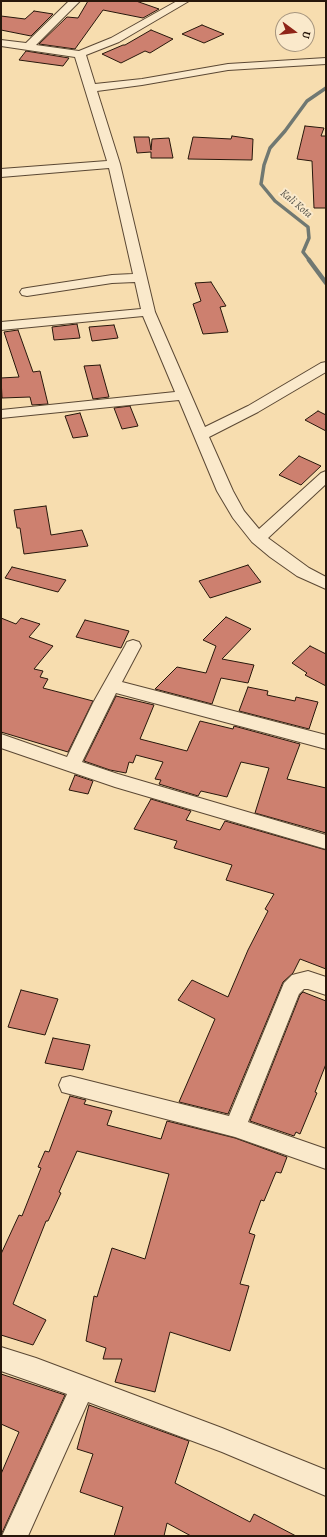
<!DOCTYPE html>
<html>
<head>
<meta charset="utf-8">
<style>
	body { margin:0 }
	#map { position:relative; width:327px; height:1537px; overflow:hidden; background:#f7ddaf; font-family:Alegreya,serif }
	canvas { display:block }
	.frame { position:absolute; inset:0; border:2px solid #27170b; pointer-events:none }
	.north { position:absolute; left:275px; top:12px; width:40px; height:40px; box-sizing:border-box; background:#fae9cb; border:1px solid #a6957e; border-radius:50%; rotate:105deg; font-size:11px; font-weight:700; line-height:16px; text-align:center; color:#27170b }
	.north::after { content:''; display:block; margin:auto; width:14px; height:18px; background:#8f2418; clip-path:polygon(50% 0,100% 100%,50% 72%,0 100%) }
</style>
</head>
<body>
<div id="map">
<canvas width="327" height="1537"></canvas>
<div class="frame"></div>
<div class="north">U</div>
</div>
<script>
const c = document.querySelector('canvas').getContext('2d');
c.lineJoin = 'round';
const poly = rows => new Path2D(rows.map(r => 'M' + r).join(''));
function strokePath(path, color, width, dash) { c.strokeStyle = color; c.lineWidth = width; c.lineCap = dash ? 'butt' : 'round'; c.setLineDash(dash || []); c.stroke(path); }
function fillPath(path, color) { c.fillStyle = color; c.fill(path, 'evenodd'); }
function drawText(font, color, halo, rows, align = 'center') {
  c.font = font + ' Alegreya,serif'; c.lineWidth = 4; c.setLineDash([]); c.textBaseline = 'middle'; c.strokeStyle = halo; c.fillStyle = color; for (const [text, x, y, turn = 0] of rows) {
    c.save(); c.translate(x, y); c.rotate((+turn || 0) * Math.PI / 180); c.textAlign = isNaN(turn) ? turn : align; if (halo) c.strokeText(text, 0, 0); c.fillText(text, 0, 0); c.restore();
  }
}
const streamFar1 = poly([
	[310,261,303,252,309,238,308,227,275,201,261,184,264,165,270,148,285,131,307,101,326,88]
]);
const stream = poly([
	[309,260,326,283]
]);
const building = poly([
	[88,1,136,1,159,9,143,18,103,10,75,49,39,44,67,17,78,18,88,1],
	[34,11,53,14,31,36,1,30,1,16,25,19,34,11],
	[202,25,224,34,204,43,182,34,202,25],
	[151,30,173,39,150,53,145,51,121,63,102,54,123,45,125,45,151,30],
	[26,51,69,58,63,66,19,60,26,51],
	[305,126,324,128,321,136,326,136,326,208,314,208,312,161,297,159,305,126],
	[232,136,253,139,252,160,188,159,193,137,231,139,232,136],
	[134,137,149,137,151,150,152,139,169,138,173,158,151,158,151,152,137,153,134,137],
	[211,282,226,306,220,307,228,332,203,334,193,304,201,301,195,283,211,282],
	[77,324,80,338,54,340,52,327,77,324],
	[114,325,118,338,92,341,89,327,114,325],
	[18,330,33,372,40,371,48,404,32,405,30,397,2,398,1,378,19,377,4,332,18,330],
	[100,365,109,397,93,399,84,366,100,365],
	[130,406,138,426,122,429,114,408,130,406],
	[318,411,326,415,326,431,305,420,318,411],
	[80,413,88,436,73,438,65,416,80,413],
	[299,456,321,466,301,485,279,475,299,456],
	[46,506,51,535,82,530,88,546,24,554,20,528,17,528,14,510,46,506],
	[248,565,261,582,210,598,199,581,248,565],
	[12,567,66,580,58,592,5,578,12,567],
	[226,617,251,629,222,659,254,665,248,683,221,678,212,704,155,689,177,667,206,673,216,646,203,640,226,617],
	[1,618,16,624,21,618,40,624,29,637,53,646,34,669,43,671,40,677,48,679,43,688,93,701,68,752,1,732,1,618],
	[85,620,129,631,121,648,76,637,85,620],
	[310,646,326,654,326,686,305,675,307,673,292,663,310,646],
	[248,687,268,691,267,695,295,701,296,697,318,702,309,729,239,711,248,687],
	[116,696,154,705,140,739,187,751,200,721,233,729,234,726,300,744,287,779,326,788,326,833,255,813,269,768,241,762,227,797,201,791,198,796,159,784,161,780,155,779,163,762,136,755,133,763,129,762,126,773,110,770,84,761,116,696],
	[75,775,93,781,88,794,69,790,75,775],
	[151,799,191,811,186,820,220,830,225,821,326,850,326,969,300,959,293,973,283,982,228,1114,179,1102,215,1019,178,1000,192,980,228,997,248,950,268,911,265,909,274,894,226,880,232,865,174,848,177,841,134,829,151,799],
	[21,990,58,999,45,1035,8,1027,21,990],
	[303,992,326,1001,326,1064,315,1092,317,1093,300,1134,296,1132,294,1136,250,1121,300,995,303,992],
	[53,1038,90,1045,83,1070,45,1063,53,1038],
	[70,1096,86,1100,84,1104,112,1111,107,1125,161,1139,167,1121,235,1138,287,1157,281,1173,276,1172,264,1201,261,1200,249,1233,255,1235,240,1284,249,1286,230,1351,170,1332,155,1392,115,1382,122,1359,103,1359,106,1348,86,1341,94,1296,97,1297,112,1248,145,1259,169,1174,77,1151,59,1192,61,1193,48,1221,46,1221,13,1304,46,1320,33,1345,1,1335,1,1254,19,1215,22,1216,41,1168,38,1167,45,1151,49,1152,70,1096],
	[1,1374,65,1395,1,1535,1,1474,19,1432,1,1424,1,1374],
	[89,1405,189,1441,175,1483,250,1522,254,1514,296,1536,191,1536,167,1523,164,1536,114,1536,123,1507,80,1492,93,1454,77,1449,89,1405]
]);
const minor = poly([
	[69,1,80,1,36,45,79,51,111,38,177,1,189,1,119,42,86,55,95,84,142,79,228,64,326,58,326,64,228,70,142,85,97,91,120,164,155,312,205,427,248,406,321,363,326,362,326,372,258,412,209,437,233,491,244,511,259,529,321,473,326,471,326,484,268,538,309,568,326,577,326,589,297,576,270,557,252,542,233,518,217,491,179,400,1,418,1,410,175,392,143,316,1,330,1,322,141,309,135,282,112,283,27,296,22,295,20,292,22,289,27,288,112,275,133,274,109,168,1,177,1,169,107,161,75,57,1,46,1,40,26,43,69,1],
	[133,640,139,642,141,646,122,682,326,735,326,749,116,693,82,762,118,774,326,835,326,849,115,787,1,748,1,734,67,757,93,703,125,646,127,642,133,640],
	[308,971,326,977,326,995,308,989,304,989,299,994,248,1122,326,1149,326,1169,235,1137,62,1092,59,1085,62,1078,70,1076,229,1116,284,983,292,975,308,971],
	[1,1347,36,1358,222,1428,326,1470,326,1496,222,1452,88,1402,28,1536,2,1536,67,1394,1,1371,1,1347]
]);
const farWaternames = [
	["Kali Kota",296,204,40]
];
strokePath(streamFar1, '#707872', 3.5);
strokePath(stream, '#707872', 4.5);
fillPath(building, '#cd806f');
strokePath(building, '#27170b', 1);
strokePath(minor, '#5b4834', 2);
fillPath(minor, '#fae9cb');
drawText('italic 11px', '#525047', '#fae9cb', farWaternames);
</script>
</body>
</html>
